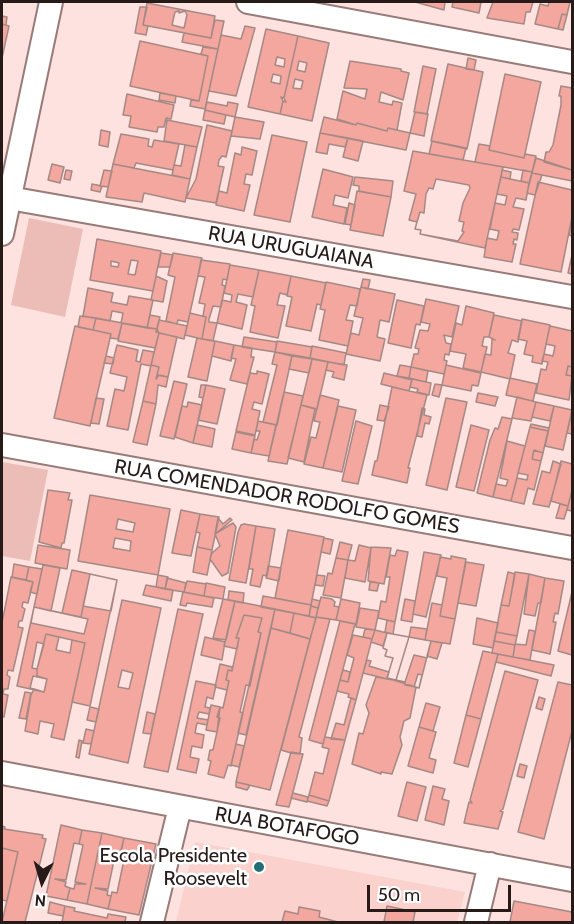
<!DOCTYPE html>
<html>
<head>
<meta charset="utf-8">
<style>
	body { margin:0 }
	#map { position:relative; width:574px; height:924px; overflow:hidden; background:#fde2df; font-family:Cabin,sans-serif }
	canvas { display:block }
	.frame { position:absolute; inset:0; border:3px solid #271b1a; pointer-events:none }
	.north { position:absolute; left:12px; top:852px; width:60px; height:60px; -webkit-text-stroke:4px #fff; paint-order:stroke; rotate:185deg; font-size:16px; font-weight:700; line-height:24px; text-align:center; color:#271b1a }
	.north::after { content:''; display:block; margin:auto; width:21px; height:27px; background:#271b1a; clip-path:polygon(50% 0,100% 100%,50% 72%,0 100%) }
	.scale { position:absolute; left:367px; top:885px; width:144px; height:27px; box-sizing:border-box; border:3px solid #271b1a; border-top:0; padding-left:8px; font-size:18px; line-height:21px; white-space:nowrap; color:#271b1a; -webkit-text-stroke:4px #fff; paint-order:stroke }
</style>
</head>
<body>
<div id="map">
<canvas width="574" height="924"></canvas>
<div class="frame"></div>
<div class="north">N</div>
<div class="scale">50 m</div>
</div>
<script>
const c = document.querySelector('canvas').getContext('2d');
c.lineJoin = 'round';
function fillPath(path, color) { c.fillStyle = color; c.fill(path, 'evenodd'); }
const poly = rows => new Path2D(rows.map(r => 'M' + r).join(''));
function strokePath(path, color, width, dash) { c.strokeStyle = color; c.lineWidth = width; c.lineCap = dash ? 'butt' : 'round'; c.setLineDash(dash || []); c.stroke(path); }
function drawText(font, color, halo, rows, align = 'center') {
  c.font = font + ' Cabin,sans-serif'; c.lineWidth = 5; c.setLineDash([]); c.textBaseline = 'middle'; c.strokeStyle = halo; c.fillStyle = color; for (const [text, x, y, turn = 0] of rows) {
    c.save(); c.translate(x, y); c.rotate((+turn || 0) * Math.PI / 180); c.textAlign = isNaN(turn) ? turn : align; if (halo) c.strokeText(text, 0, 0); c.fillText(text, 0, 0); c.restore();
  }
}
const built = poly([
	[195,842,465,892,457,922,176,922]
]);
const green = poly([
	[29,218,83,229,65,317,11,305],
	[2,462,48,470,30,561,2,556]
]);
const building = poly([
	[415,2,445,2,444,10,415,2],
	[453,2,481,2,479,13,452,7,453,2],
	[493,2,533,2,530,12,526,12,524,24,487,18,493,2],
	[549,2,570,2,567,15,562,14,558,29,535,24,540,4,548,6,549,2],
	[147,3,215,16,211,38,143,25,147,3],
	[140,7,147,7,143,25,148,26,146,35,135,33,140,7],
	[179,11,179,13,185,11,187,15,184,28,172,25,175,12,179,11],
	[562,14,567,15,563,30,558,29,562,14],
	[2,16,7,17,6,25,2,24,2,16],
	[215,20,224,21,218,49,182,42,184,33,211,38,215,20],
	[2,24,9,26,2,58,2,24],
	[245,26,255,28,236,96,209,91,221,35,241,39,245,26],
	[266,29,298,36,284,98,281,97,283,101,280,114,248,107,266,29],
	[277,57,285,59,284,67,275,65,277,57],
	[273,74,281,76,280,84,271,82,273,74],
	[298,36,329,43,312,121,280,114,283,101,286,102,284,98,298,36],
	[299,61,307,63,305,72,297,70,299,61],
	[295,79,303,81,301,89,293,88,295,79],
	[140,41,208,56,199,101,130,86,140,41],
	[203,47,218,49,205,109,190,106,191,100,199,101,208,56,201,54,203,47],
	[468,58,476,60,474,70,466,69,468,58],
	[350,61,401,69,401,71,409,73,403,100,381,92,379,102,392,105,393,101,402,103,397,130,388,128,387,131,357,123,356,125,337,119,343,91,365,99,367,89,344,88,350,61],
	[448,64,483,72,467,149,431,141,448,64],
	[423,66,436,69,427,114,414,112,423,66],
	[505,74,541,82,524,158,489,150,505,74],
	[561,86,572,88,572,170,544,162,546,152,549,152,553,145,561,105,561,96,559,96,561,86],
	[160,93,176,96,175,103,159,100,160,93],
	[127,94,174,105,171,119,166,118,164,127,158,127,157,132,129,127,131,116,123,115,127,94],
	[207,102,227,106,228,102,238,104,235,117,205,110,207,102],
	[205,110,226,115,224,124,203,120,205,110],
	[415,112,428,114,424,136,410,133,415,112],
	[235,117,264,122,260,139,231,136,235,117],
	[324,117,356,125,357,123,387,131,388,128,410,133,406,150,320,133,324,117],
	[167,120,202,127,197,147,164,141,167,120],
	[207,125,232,131,226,157,222,156,219,160,218,166,224,167,216,203,186,198,196,179,207,125],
	[101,130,110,132,108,147,99,145,101,130],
	[320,133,348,138,345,147,329,144,327,154,316,152,320,133],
	[121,134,149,139,148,146,152,147,154,140,179,144,173,170,136,163,134,168,113,164,121,134],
	[272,135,307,142,290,222,254,215,272,135],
	[348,138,363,141,358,161,343,157,348,138],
	[432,141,466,148,463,160,429,154,432,141],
	[479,144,490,146,489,150,524,158,525,154,536,156,532,172,475,162,479,144],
	[185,145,197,147,190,179,172,175,174,165,181,166,185,145],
	[242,147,257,151,252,175,246,174,244,184,250,185,244,211,216,205,219,191,227,193,235,153,241,155,242,147],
	[413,151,503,167,485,248,420,234,421,230,415,229,417,222,409,220,416,194,404,191,413,151],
	[536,158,572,170,572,181,532,173,536,158],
	[52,164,64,167,60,183,48,180,52,164],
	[113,164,190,179,185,202,144,193,142,202,106,197,113,164],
	[323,169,353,177,348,198,335,195,333,205,347,208,344,224,312,217,323,169],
	[66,170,72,171,70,180,64,179,66,170],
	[104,170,112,171,108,187,100,186,104,170],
	[502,170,511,172,510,179,501,177,502,170],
	[523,170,532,172,529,183,521,181,523,170],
	[532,173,542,175,535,195,527,193,532,173],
	[355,177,393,181,391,197,359,191,359,186,353,185,355,177],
	[501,177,529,183,526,200,516,198,513,207,524,209,519,230,513,229,512,232,518,233,517,240,514,239,513,244,516,244,512,262,484,257,487,238,497,240,499,231,490,229,495,203,505,205,507,196,497,194,501,177],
	[436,179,469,185,470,188,463,203,459,221,464,222,462,231,464,232,458,241,420,234,421,230,415,229,420,212,424,213,426,194,429,188,433,189,436,179],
	[538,182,572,190,572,217,561,272,520,264,538,182],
	[92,184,102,186,100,192,91,190,92,184],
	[357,191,391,197,383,236,350,230,357,191],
	[349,203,355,205,351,225,345,224,349,203],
	[572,220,572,236,569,235,572,220],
	[97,239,161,251,153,291,90,280,97,239],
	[131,260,138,261,135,275,128,274,131,260],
	[111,261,119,263,118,267,111,266,111,261],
	[161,253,173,255,170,267,158,267,161,253],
	[173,253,202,258,188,322,178,320,177,324,166,321,175,277,168,275,173,253],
	[572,255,572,274,568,273,572,255],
	[201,260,230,264,227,280,223,279,222,285,225,286,221,307,213,306,209,319,209,322,217,323,213,341,202,339,206,317,203,316,205,304,199,303,205,277,198,276,201,260],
	[230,265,259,270,253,297,238,294,236,302,247,305,242,329,217,323,222,300,231,302,232,295,224,293,230,265],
	[259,270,291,276,287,295,280,293,277,305,285,306,278,338,250,332,255,306,251,305,259,270],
	[156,276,167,281,163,302,151,300,156,276],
	[291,276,326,283,321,305,317,304,311,331,286,326,292,297,287,296,291,276],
	[363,279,370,280,368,289,361,287,363,279],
	[326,282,360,289,357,306,350,305,346,320,353,321,348,346,319,340,325,310,320,309,326,282],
	[361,287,395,294,389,322,380,320,377,337,385,339,380,361,346,354,351,333,359,335,363,318,354,316,361,287],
	[88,288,113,293,111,302,127,305,129,296,153,300,147,328,121,323,123,313,112,311,110,321,83,316,88,288],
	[426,299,459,306,452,337,444,335,446,343,451,344,449,355,445,354,444,360,447,361,444,374,411,367,414,354,418,354,419,349,415,348,420,330,428,331,430,324,421,322,426,299],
	[397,300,424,306,420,325,416,324,411,348,388,343,397,300],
	[466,306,494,313,489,337,484,337,482,346,487,347,481,372,463,368,466,354,450,351,456,323,462,325,466,306],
	[190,313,206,317,202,339,185,335,190,313],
	[150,315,160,317,157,329,147,328,150,315],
	[494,315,522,321,518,342,512,340,509,350,508,353,515,355,510,379,481,372,485,354,491,355,492,339,495,340,489,337,494,315],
	[80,316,96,318,93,330,78,327,80,316],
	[96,318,122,323,118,339,110,338,111,334,93,330,96,318],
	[522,319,550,325,542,364,532,362,533,356,524,354,527,341,518,339,522,319],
	[159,320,187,326,184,339,156,332,159,320],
	[122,323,157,329,159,333,155,348,118,341,122,323],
	[75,326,111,334,90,426,54,418,75,326],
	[550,326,572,331,572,367,568,366,566,375,572,376,569,400,536,393,541,369,546,370,548,362,542,361,544,354,553,356,555,346,546,344,550,326],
	[159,333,177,337,168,377,157,375,159,367,151,365,159,333],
	[244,337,277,342,275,352,242,347,244,337],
	[197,338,215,341,207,381,188,377,197,338],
	[215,341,234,345,231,361,212,356,215,341],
	[277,341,312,347,310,358,275,352,277,341],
	[117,345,138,350,136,361,140,362,143,350,154,352,151,366,141,364,128,430,107,426,115,389,124,391,127,377,110,373,117,345],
	[234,345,252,348,251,357,254,357,247,384,230,380,236,359,231,358,234,345],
	[312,346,346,353,344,365,310,358,312,346],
	[275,352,292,356,277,425,263,422,277,365,272,364,275,352],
	[106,356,114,358,113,364,104,363,106,356],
	[292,356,312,359,309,373,289,369,292,356],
	[312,359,328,362,317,409,301,405,312,359],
	[328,362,347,365,344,380,332,377,334,372,326,370,328,362],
	[151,365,159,367,156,379,159,375,168,377,166,387,158,385,156,404,143,401,151,365],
	[400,365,411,367,409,378,397,376,400,365],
	[446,365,481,373,478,386,472,385,471,391,442,385,446,365],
	[568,366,572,367,572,376,566,375,568,366],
	[411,367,428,371,426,382,409,378,411,367],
	[257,371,269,374,262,404,254,402,252,409,260,411,255,435,236,431,250,373,257,374,257,371],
	[384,373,412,380,409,391,381,384,384,373],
	[510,378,537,384,533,401,506,395,510,378],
	[412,379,431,383,429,395,417,392,418,389,410,387,412,379],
	[174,381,187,384,174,439,160,436,174,381],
	[435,384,442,385,439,397,432,395,435,384],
	[201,385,206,385,203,398,199,397,201,385],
	[206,385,225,389,217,424,198,420,206,385],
	[392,387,427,395,408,468,410,468,407,483,372,475,375,461,377,461,392,387],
	[284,392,303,396,287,464,268,461,284,392],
	[478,393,498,397,495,406,476,402,478,393],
	[320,395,339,400,323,468,304,464,311,437,316,438,320,422,314,421,320,395],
	[517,397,536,402,531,421,512,418,517,397],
	[96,398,104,399,99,424,91,423,96,398],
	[446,398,467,402,447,490,426,485,446,398],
	[143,401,156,404,147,445,133,442,143,401],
	[188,402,202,405,193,443,175,437,182,406,187,407,188,402],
	[536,402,554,406,550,421,532,417,536,402],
	[301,405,315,409,304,462,288,458,301,405],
	[380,405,389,407,384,421,377,420,380,405],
	[338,406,356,410,342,472,323,468,338,406],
	[554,406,572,410,563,450,545,446,554,406],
	[422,408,425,409,424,415,431,417,429,424,425,423,422,437,417,436,422,408],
	[572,413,572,434,567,433,572,413],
	[502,417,512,419,493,497,477,493,490,440,495,428,498,429,502,417],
	[258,421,276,425,269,456,251,453,254,439,257,440,260,431,256,431,258,421],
	[356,421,372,426,358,484,342,481,356,421],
	[531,424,549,428,548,431,530,427,531,424],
	[197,425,215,429,212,447,193,443,197,425],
	[471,425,489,430,474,491,456,487,471,425],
	[530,427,548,431,543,453,534,450,532,459,541,461,534,490,528,488,524,504,511,501,517,478,527,480,528,475,518,473,530,427],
	[236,432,255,436,251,453,232,449,236,432],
	[507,441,525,446,511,501,493,497,496,484,506,486,508,480,500,478,507,441],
	[534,450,543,453,541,461,532,459,534,450],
	[553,461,561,464,549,507,533,504,542,471,550,473,553,461],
	[561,461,572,464,572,490,568,506,551,501,561,461],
	[48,490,70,493,68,500,72,500,64,543,62,543,61,548,39,542,48,490],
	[572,490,572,511,567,510,572,490],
	[90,495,170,509,158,575,78,561,90,495],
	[118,519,135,523,133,532,116,529,118,519],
	[115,538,131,541,130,551,113,548,115,538],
	[560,504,568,506,564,519,556,518,560,504],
	[181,510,200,514,191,556,172,553,181,510],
	[200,514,219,517,212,550,197,547,200,533,196,532,200,514],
	[218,518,223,524,230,518,232,520,215,534,218,518],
	[233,523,236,527,228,573,222,576,210,559,212,553,220,546,215,534,233,523],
	[244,524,256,526,246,583,229,580,238,532,241,525,244,524],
	[256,526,275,529,267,576,263,575,260,587,250,585,253,569,249,569,256,526],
	[288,530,324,537,311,605,275,598,288,530],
	[324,538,333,540,330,554,321,552,324,538],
	[340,542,352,545,348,560,336,558,340,542],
	[38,545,70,550,67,569,35,563,38,545],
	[359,545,371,548,365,582,345,578,348,560,355,561,359,545],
	[197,547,212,550,207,575,193,572,197,547],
	[371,547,391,548,384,584,368,581,371,547],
	[397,550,408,552,395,622,378,618,381,601,386,602,390,577,386,577,390,555,395,556,397,550],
	[424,552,441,555,426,617,413,614,424,552],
	[451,556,466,559,455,619,440,616,447,578,437,576,440,557,451,559,451,556],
	[336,558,348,560,341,598,323,595,328,573,332,574,336,558],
	[466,562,484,565,476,606,458,603,466,562],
	[14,564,29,567,26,580,12,577,14,564],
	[43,565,60,568,51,611,34,607,43,565],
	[268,566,281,568,279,581,266,578,268,566],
	[29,567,42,569,37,594,30,592,33,582,26,580,29,567],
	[72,570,90,574,81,617,62,613,72,570],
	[508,572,515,574,509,606,501,605,508,572],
	[515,572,529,574,517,636,496,632,501,605,509,606,515,572],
	[90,574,117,580,90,706,72,702,85,643,46,634,37,669,37,676,47,679,44,692,17,686,34,607,81,617,90,574],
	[90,574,117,580,111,611,83,606,90,574],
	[529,574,545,578,541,603,538,603,535,616,524,614,529,574],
	[158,575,168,577,165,589,156,587,158,575],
	[317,575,325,576,323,586,315,585,317,575],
	[11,577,33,582,28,603,23,602,22,607,25,609,22,621,19,621,18,627,23,628,13,671,8,670,7,675,10,677,8,689,4,689,3,694,8,695,4,717,2,717,2,623,11,577],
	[167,578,186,583,184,592,165,589,167,578],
	[545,578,564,581,558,614,555,613,553,622,556,622,550,654,532,650,545,578],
	[187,581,206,584,204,596,184,592,187,581],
	[370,582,379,583,377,591,369,590,370,582],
	[206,583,225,587,223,599,204,596,206,583],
	[146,585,173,590,171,601,143,595,146,585],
	[229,591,244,593,243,603,228,600,229,591],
	[183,592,214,598,212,607,187,603,186,606,180,605,183,592],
	[572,592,572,655,558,651,572,592],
	[263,596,311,605,309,616,261,607,263,596],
	[321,597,332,599,335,602,334,606,339,607,336,620,316,617,321,597],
	[223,599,235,601,226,640,213,638,223,599],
	[312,599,320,601,318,608,311,606,312,599],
	[341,599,360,603,356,624,336,620,341,599],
	[405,599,415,601,412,622,401,620,405,599],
	[122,600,161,608,128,763,89,754,122,600],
	[122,670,133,673,129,689,118,687,122,670],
	[235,601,275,609,246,735,238,733,261,633,258,632,262,618,244,615,236,638,239,638,237,649,224,646,235,601],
	[432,603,442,605,440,616,455,619,450,644,425,640,432,603],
	[311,606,318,608,316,618,309,616,311,606],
	[34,607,88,619,84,634,31,623,34,607],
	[360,608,379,611,375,630,356,627,360,608],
	[178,609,203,614,168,772,144,767,178,609],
	[275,609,294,613,290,633,271,628,275,609],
	[294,613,316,618,310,639,290,633,294,613],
	[244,615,262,618,258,632,261,633,250,686,246,685,240,712,243,713,231,766,228,765,224,778,208,774,211,761,208,760,210,750,213,750,220,718,217,717,220,707,223,708,229,681,226,680,228,670,232,671,239,638,236,638,244,615],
	[316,617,330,619,299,737,302,738,300,754,291,753,281,750,316,617],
	[477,618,498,623,493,648,473,644,477,618],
	[387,620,395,622,393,634,385,632,387,620],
	[340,621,355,624,323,744,309,740,340,621],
	[411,627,427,629,425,640,409,637,411,627],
	[271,628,310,639,270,790,236,782,271,628],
	[365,629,375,630,372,639,363,637,365,629],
	[375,630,387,633,383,646,371,642,375,630],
	[529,630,535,631,530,660,513,657,515,644,526,645,529,630],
	[496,632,517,636,515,645,494,641,496,632],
	[387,633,409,637,396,680,387,678,393,658,385,656,387,650,383,648,387,633],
	[387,633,431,641,419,688,387,678,393,658,385,656,387,650,383,648,387,633],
	[46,634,59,637,56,650,70,653,72,640,85,643,64,740,51,737,54,724,40,721,38,734,25,731,31,695,34,689,44,692,47,679,37,676,37,669,46,634],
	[353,635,372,639,356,700,348,697,349,694,337,691,340,680,348,682,354,658,347,655,353,635],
	[205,637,225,642,222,660,201,655,205,637],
	[409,637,431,641,427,658,414,655,405,682,396,680,409,637],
	[431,641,442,643,437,659,427,656,431,641],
	[494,641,515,645,513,657,492,653,494,641],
	[37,642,44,644,37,669,32,668,37,642],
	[483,651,498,654,481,719,466,715,483,651],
	[498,654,554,665,551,676,496,662,498,654],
	[367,660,371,661,369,666,389,672,387,679,363,673,367,660],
	[220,664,232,667,232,671,228,670,226,680,229,681,227,690,215,687,220,664],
	[343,670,350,672,348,682,340,680,343,670],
	[505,671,538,680,503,809,500,811,503,812,498,829,464,823,469,802,472,803,470,800,505,671],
	[418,674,422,675,419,688,414,687,418,674],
	[33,676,47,679,44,692,30,688,33,676],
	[376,677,405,682,405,685,416,687,410,718,404,721,400,737,402,745,392,774,381,772,381,774,352,764,359,733,363,734,369,713,366,705,376,677],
	[196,681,216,685,213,699,207,697,205,707,210,708,209,714,199,712,197,718,208,720,207,725,197,723,195,733,204,735,202,748,192,746,190,757,199,759,196,773,177,769,196,681],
	[558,682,572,685,572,731,544,839,518,832,558,682],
	[25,692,31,693,26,719,19,718,25,692],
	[539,697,545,699,542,710,536,708,539,697],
	[351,698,356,700,345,740,331,739,336,723,344,725,351,698],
	[426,703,440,707,433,731,419,727,426,703],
	[211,705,220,707,217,732,206,730,211,705],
	[90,707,99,709,96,722,87,720,90,707],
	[147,712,155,714,151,734,143,733,147,712],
	[466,715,481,719,468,767,454,763,466,715],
	[419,727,436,732,429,758,436,760,433,773,408,766,419,727],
	[86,729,94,731,91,744,83,743,86,729],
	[325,737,345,740,329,801,309,795,315,772,323,774,329,749,322,747,325,737],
	[79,740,82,741,79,758,76,757,79,740],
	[236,744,244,746,239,767,231,765,236,744],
	[291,752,303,754,289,807,276,805,291,752],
	[520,764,527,766,524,778,517,776,520,764],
	[236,782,249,785,249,787,247,790,236,787,236,782],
	[407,782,426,787,417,821,398,816,407,782],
	[433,786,445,789,442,799,449,801,444,825,425,820,433,786],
	[293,793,308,797,307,802,291,798,293,793],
	[309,795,329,801,327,806,307,801,309,795],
	[61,825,82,830,79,844,74,843,66,880,55,879,66,882,65,886,70,888,67,900,46,896,61,825],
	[2,826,5,827,4,829,43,835,42,838,46,839,25,922,2,922,18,852,2,848,2,826],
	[82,830,102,833,87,904,67,900,70,888,74,889,75,884,86,884,75,882,83,845,79,844,82,830],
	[102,833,124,838,121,852,116,851,108,889,95,888,108,891,107,895,111,896,108,909,87,904,102,833],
	[124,838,156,844,139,915,108,909,112,892,117,893,125,855,120,854,124,838],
	[2,848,18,852,7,901,2,900,2,848],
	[514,901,572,912,572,922,510,922,514,901],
	[50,902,65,906,63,916,48,913,50,902],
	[65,906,75,908,74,911,107,918,108,914,126,917,125,922,62,922,65,906],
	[387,906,415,912,413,922,384,922,387,906],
	[299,907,320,911,319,917,338,922,282,922,285,911,298,914,299,907]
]);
const minor = poly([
	[248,2,572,62],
	[9,198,572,297],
	[2,234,51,2],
	[2,445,572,548],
	[2,773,572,880],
	[152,922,180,807],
	[476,922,490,864]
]);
const markers = [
	[259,867,6,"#236d75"]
];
const streetNames = [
	["RUA URUGUAIANA",291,248,10],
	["RUA COMENDADOR RODOLFO GOMES",287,497,10],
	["RUA BOTAFOGO",287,827,10]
];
const poiNames = [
	["Escola Presidente",247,856],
	["Roosevelt",247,879]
];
fillPath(built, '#fad1cd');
fillPath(green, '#ecbcb7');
fillPath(building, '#f3a79f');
strokePath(building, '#a68985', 1.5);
strokePath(minor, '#987b78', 26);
strokePath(minor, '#fff', 22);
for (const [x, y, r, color] of markers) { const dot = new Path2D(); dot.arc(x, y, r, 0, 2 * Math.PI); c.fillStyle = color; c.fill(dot); strokePath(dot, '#fff', 2); }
drawText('20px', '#271b1a', '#fff', streetNames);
drawText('20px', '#271b1a', '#fff', poiNames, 'right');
</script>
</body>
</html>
